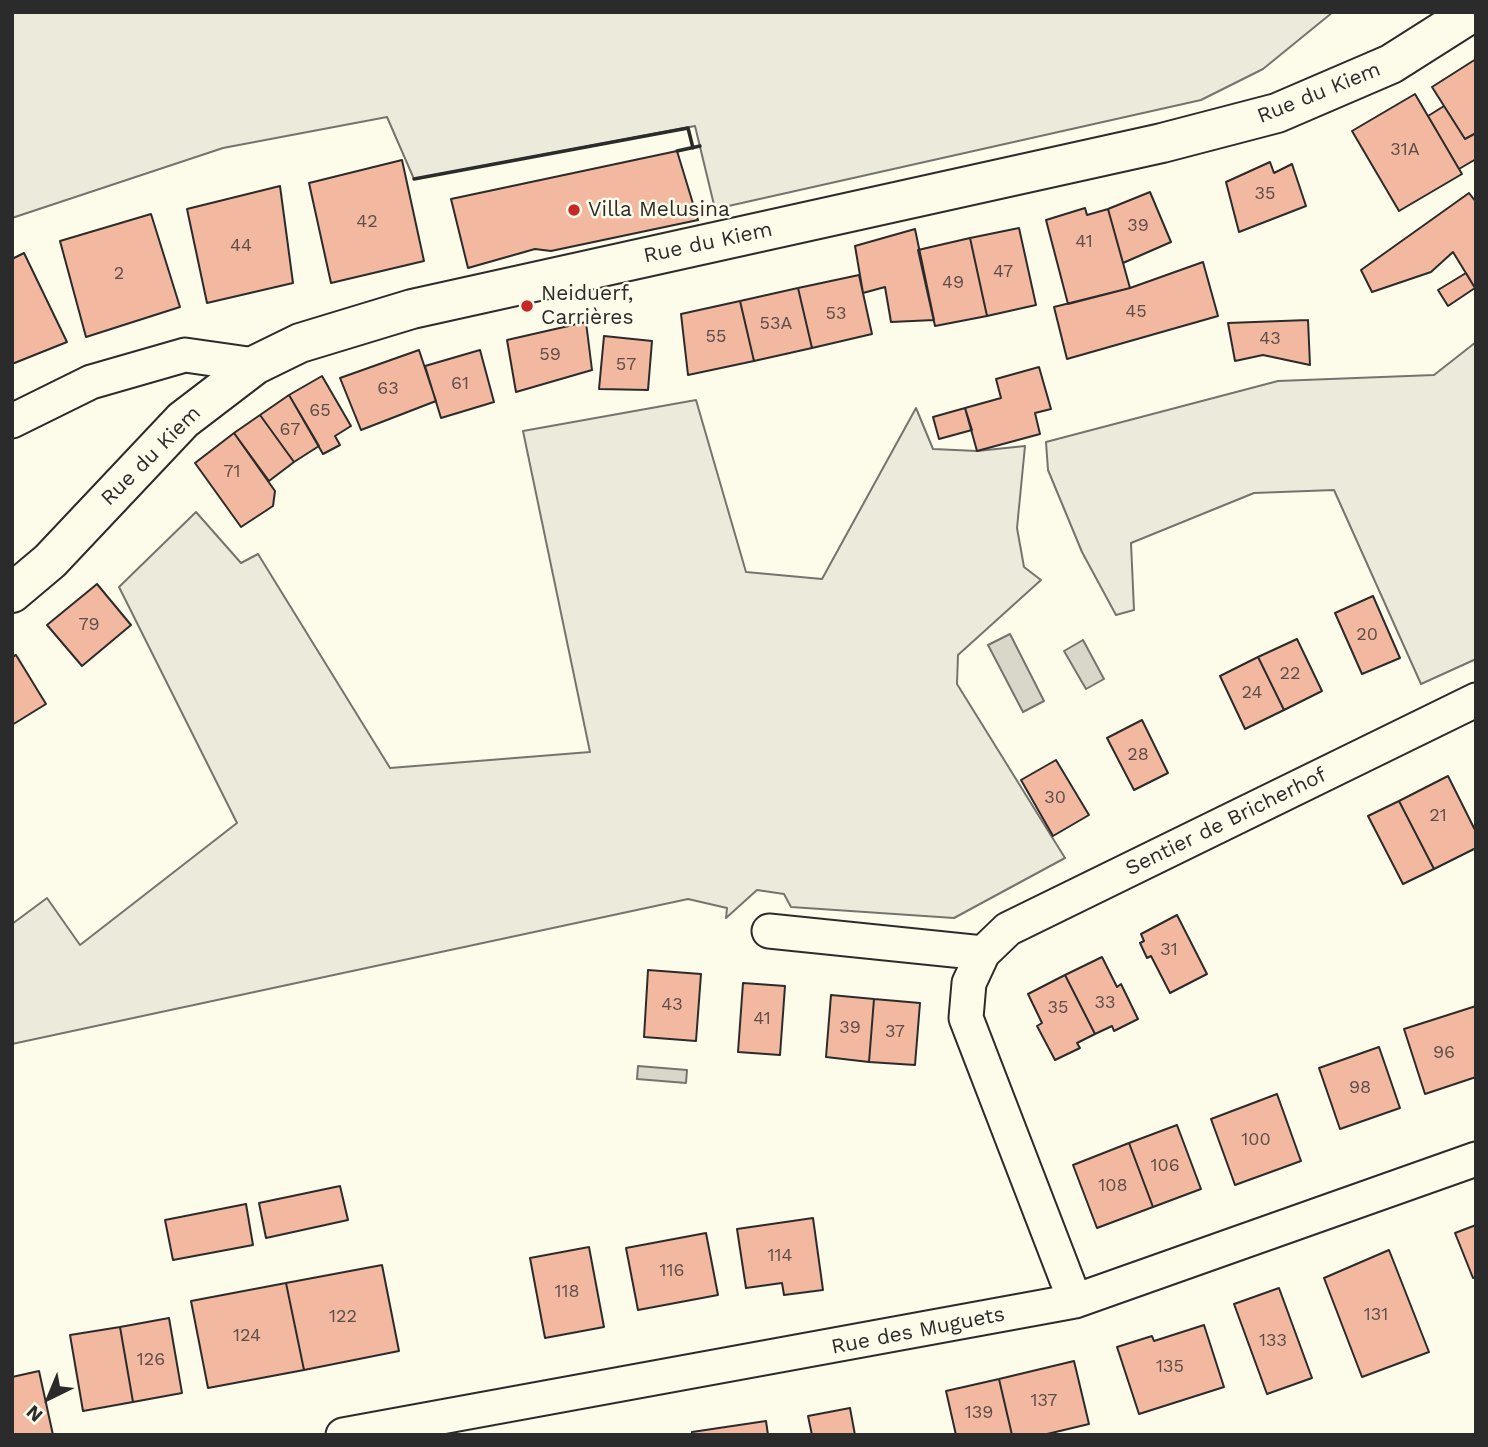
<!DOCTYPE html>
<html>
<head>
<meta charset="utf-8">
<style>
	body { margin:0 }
	#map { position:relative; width:1488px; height:1447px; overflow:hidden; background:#fdfbea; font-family:"Work Sans",sans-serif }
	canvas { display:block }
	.frame { position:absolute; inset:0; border:14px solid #2b2b2b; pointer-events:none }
	.north { position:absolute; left:14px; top:1363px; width:70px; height:70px; -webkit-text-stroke:5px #fdfbea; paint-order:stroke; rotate:223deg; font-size:19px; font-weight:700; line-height:28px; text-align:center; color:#2b2b2b }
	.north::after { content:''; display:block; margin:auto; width:24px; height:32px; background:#2b2b2b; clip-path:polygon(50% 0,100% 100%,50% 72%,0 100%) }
</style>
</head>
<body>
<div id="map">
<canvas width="1488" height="1447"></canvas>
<div class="frame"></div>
<div class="north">N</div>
</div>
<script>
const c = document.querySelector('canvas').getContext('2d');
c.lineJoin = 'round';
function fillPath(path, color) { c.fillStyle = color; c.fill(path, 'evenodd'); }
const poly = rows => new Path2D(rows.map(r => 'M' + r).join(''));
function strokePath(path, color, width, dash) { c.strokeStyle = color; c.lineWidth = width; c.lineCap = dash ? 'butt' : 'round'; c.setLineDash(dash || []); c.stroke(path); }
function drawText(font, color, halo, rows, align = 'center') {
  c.font = font + ' "Work Sans",sans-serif'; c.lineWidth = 5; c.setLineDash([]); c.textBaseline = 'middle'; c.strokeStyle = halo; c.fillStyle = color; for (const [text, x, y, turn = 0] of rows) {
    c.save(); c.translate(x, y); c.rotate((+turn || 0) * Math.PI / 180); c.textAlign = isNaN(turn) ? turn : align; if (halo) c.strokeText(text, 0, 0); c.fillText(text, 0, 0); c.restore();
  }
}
const green = poly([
	[12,12,1333,12,1263,69,1201,100,715,209,695,126,414,179,387,117,223,148,12,218,12,12],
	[1476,342,1476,659,1421,684,1334,490,1254,493,1131,543,1134,610,1116,615,1082,552,1048,470,1046,442,1278,381,1434,375,1476,342],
	[696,400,746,572,822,579,916,408,933,449,977,451,1025,446,1017,528,1024,567,1041,580,958,655,957,684,1065,858,954,918,791,907,784,894,757,890,726,918,727,908,688,899,12,1044,12,924,47,898,80,945,237,823,119,587,196,512,241,563,258,554,390,768,590,752,523,431,696,400]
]);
const water = poly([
	[1010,634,1044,701,1023,712,988,645,1010,634],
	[1083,640,1104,679,1086,689,1064,651,1083,640],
	[638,1066,687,1070,686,1083,637,1079,638,1066]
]);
const building = poly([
	[1476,59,1476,133,1465,139,1432,87,1476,59],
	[1415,94,1462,174,1399,211,1352,131,1415,94],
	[1444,106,1465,139,1476,133,1476,159,1459,169,1428,116,1444,106],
	[677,151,698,220,551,251,535,249,468,268,451,199,677,151],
	[402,160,424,261,331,283,309,183,402,160],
	[1270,162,1274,173,1292,164,1306,206,1239,232,1226,182,1270,162],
	[280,186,293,283,207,303,187,209,280,186],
	[1150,192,1171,242,1123,263,1108,209,1150,192],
	[1469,193,1476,202,1475,288,1453,252,1431,272,1372,292,1361,270,1469,193],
	[1085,208,1087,215,1108,209,1130,288,1068,304,1046,220,1085,208],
	[151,214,180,307,86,337,60,241,151,214],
	[1019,228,1036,305,987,316,970,238,1019,228],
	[915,229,934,320,891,322,885,287,863,293,855,246,915,229],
	[970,238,987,316,935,326,918,250,970,238],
	[24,253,67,342,12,364,12,259,24,253],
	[1203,262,1218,316,1067,359,1054,307,1130,288,1203,262],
	[1466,273,1475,288,1448,306,1438,290,1466,273],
	[859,275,872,334,812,348,798,288,859,275],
	[798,288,812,348,754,361,740,301,798,288],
	[740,301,754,361,688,375,681,314,740,301],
	[1308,320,1310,365,1263,355,1235,361,1228,323,1308,320],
	[586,322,592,370,516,392,507,340,586,322],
	[604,336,652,341,648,390,599,389,604,336],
	[419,350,436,401,361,430,340,378,419,350],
	[480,350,494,402,441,418,425,366,480,350],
	[1039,367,1051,409,1035,413,1040,434,977,451,965,408,1001,398,996,379,1039,367],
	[322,376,351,426,335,436,340,445,323,454,289,395,322,376],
	[289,395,319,446,294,462,260,415,289,395],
	[965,408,972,430,939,439,933,417,965,408],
	[260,415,294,462,269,481,234,433,260,415],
	[234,433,275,491,273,506,241,527,195,463,234,433],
	[97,584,131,625,82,666,47,625,97,584],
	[1373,596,1400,658,1362,674,1335,613,1373,596],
	[1297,639,1322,691,1284,710,1258,657,1297,639],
	[16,655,46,704,12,725,12,657,16,655],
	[1258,657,1284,710,1245,729,1220,676,1258,657],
	[1142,720,1168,773,1134,790,1107,738,1142,720],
	[1056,760,1089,815,1053,836,1021,780,1056,760],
	[1448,776,1476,832,1476,848,1434,869,1399,801,1448,776],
	[1399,801,1434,869,1403,884,1368,816,1399,801],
	[1177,915,1207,974,1170,993,1151,956,1147,958,1140,943,1144,941,1141,934,1177,915],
	[1102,957,1117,987,1121,984,1138,1019,1114,1031,1112,1026,1095,1034,1065,975,1102,957],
	[648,970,701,974,696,1041,644,1037,648,970],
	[1065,975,1095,1034,1077,1043,1080,1048,1055,1060,1037,1026,1042,1023,1028,994,1065,975],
	[743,983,785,986,780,1055,738,1052,743,983],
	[831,995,874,999,869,1062,826,1057,831,995],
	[874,999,920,1003,915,1065,869,1062,874,999],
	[1476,1006,1476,1077,1425,1094,1404,1029,1476,1006],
	[1379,1047,1400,1108,1340,1129,1319,1068,1379,1047],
	[1277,1094,1301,1161,1235,1185,1211,1119,1277,1094],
	[1177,1125,1201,1189,1153,1207,1129,1143,1177,1125],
	[1129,1143,1153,1207,1097,1228,1073,1165,1129,1143],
	[340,1186,348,1220,266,1238,259,1203,340,1186],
	[246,1204,253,1245,173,1260,165,1220,246,1204],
	[813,1218,823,1290,784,1295,782,1283,746,1288,737,1229,813,1218],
	[1476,1225,1476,1277,1473,1278,1455,1233,1476,1225],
	[706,1233,718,1295,638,1310,626,1248,706,1233],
	[589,1247,604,1327,545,1338,530,1258,589,1247],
	[1389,1250,1429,1352,1362,1377,1324,1278,1389,1250],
	[382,1265,399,1351,304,1370,286,1283,382,1265],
	[286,1283,304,1370,208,1388,191,1301,286,1283],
	[1279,1288,1312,1378,1267,1394,1234,1304,1279,1288],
	[169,1318,182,1393,133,1402,120,1327,169,1318],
	[1204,1325,1224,1387,1139,1414,1117,1347,1152,1336,1154,1341,1204,1325],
	[120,1327,133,1402,83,1411,70,1335,120,1327],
	[1074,1361,1089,1424,1043,1435,1012,1435,999,1379,1074,1361],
	[39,1371,53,1435,12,1435,12,1377,39,1371],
	[999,1379,1012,1435,956,1435,946,1391,999,1379],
	[850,1408,855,1435,812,1435,808,1416,850,1408],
	[766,1421,768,1435,692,1435,692,1432,766,1421]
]);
const street = poly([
	[12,421,91,382,185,355,255,365],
	[769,931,983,953],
	[1075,1301,966,1018,969,983,983,953,1008,929,1476,700],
	[343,1435,1075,1301,1476,1159]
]);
const secondary = poly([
	[12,593,50,561,183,420,255,365,300,343,412,309,1162,143,1277,113,1391,64,1473,12]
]);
const wall = poly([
	[677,151,700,146],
	[414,179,688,128,693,148]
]);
const markers = [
	[574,210,7,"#c62828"],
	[527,306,7,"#c62828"]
];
const numberNames = [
	["31A",1405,150],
	["35",1265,194],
	["42",367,222],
	["39",1138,226],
	["41",1084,242],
	["44",241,246],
	["47",1003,272],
	["2",119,274],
	["49",953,283],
	["45",1136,312],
	["53",836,314],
	["53A",776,324],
	["55",716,337],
	["43",1270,339],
	["59",550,355],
	["57",626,365],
	["61",460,384],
	["63",388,389],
	["65",320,411],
	["67",290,430],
	["71",232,472],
	["79",89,625],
	["20",1367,635],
	["22",1290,674],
	["24",1252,693],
	["28",1138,755],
	["30",1055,798],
	["21",1438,816],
	["31",1169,950],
	["33",1105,1003],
	["43",672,1005],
	["35",1058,1008],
	["41",762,1019],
	["39",850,1028],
	["37",895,1032],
	["96",1444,1053],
	["98",1360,1088],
	["100",1256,1140],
	["106",1165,1166],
	["108",1113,1186],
	["114",780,1256],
	["116",672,1271],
	["118",567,1292],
	["131",1376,1315],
	["122",343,1317],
	["124",247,1336],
	["133",1273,1341],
	["126",151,1360],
	["135",1170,1367],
	["137",1044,1401],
	["139",979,1413]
];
const streetNames = [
	["Rue du Kiem",1319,93,-22],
	["Rue du Kiem",708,243,-12],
	["Rue du Kiem",151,456,-45],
	["Sentier de Bricherhof",1226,822,-26],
	["Rue des Muguets",918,1331,-11]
];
const poiNames = [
	["Villa Melusina",588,210],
	["Neiduerf,",541,294],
	["Carrières",541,318]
];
fillPath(green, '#ecebdb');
strokePath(green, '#74746e', 2);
fillPath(water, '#d8d7c9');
strokePath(water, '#74746e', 2);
fillPath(building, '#f2b8a0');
strokePath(building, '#2b2b2b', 2);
strokePath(street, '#2b2b2b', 37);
strokePath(secondary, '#2b2b2b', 42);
strokePath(street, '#fdfbea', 33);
strokePath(secondary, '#fdfbea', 38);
strokePath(wall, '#2b2b2b', 3.5);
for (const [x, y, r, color] of markers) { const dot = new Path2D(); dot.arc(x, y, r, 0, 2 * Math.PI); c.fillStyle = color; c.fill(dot); strokePath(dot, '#fdfbea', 2.5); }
drawText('18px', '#5d4e48', null, numberNames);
drawText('21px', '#2b2b2b', '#fdfbea', streetNames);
drawText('21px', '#2b2b2b', '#fdfbea', poiNames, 'left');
</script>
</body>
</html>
